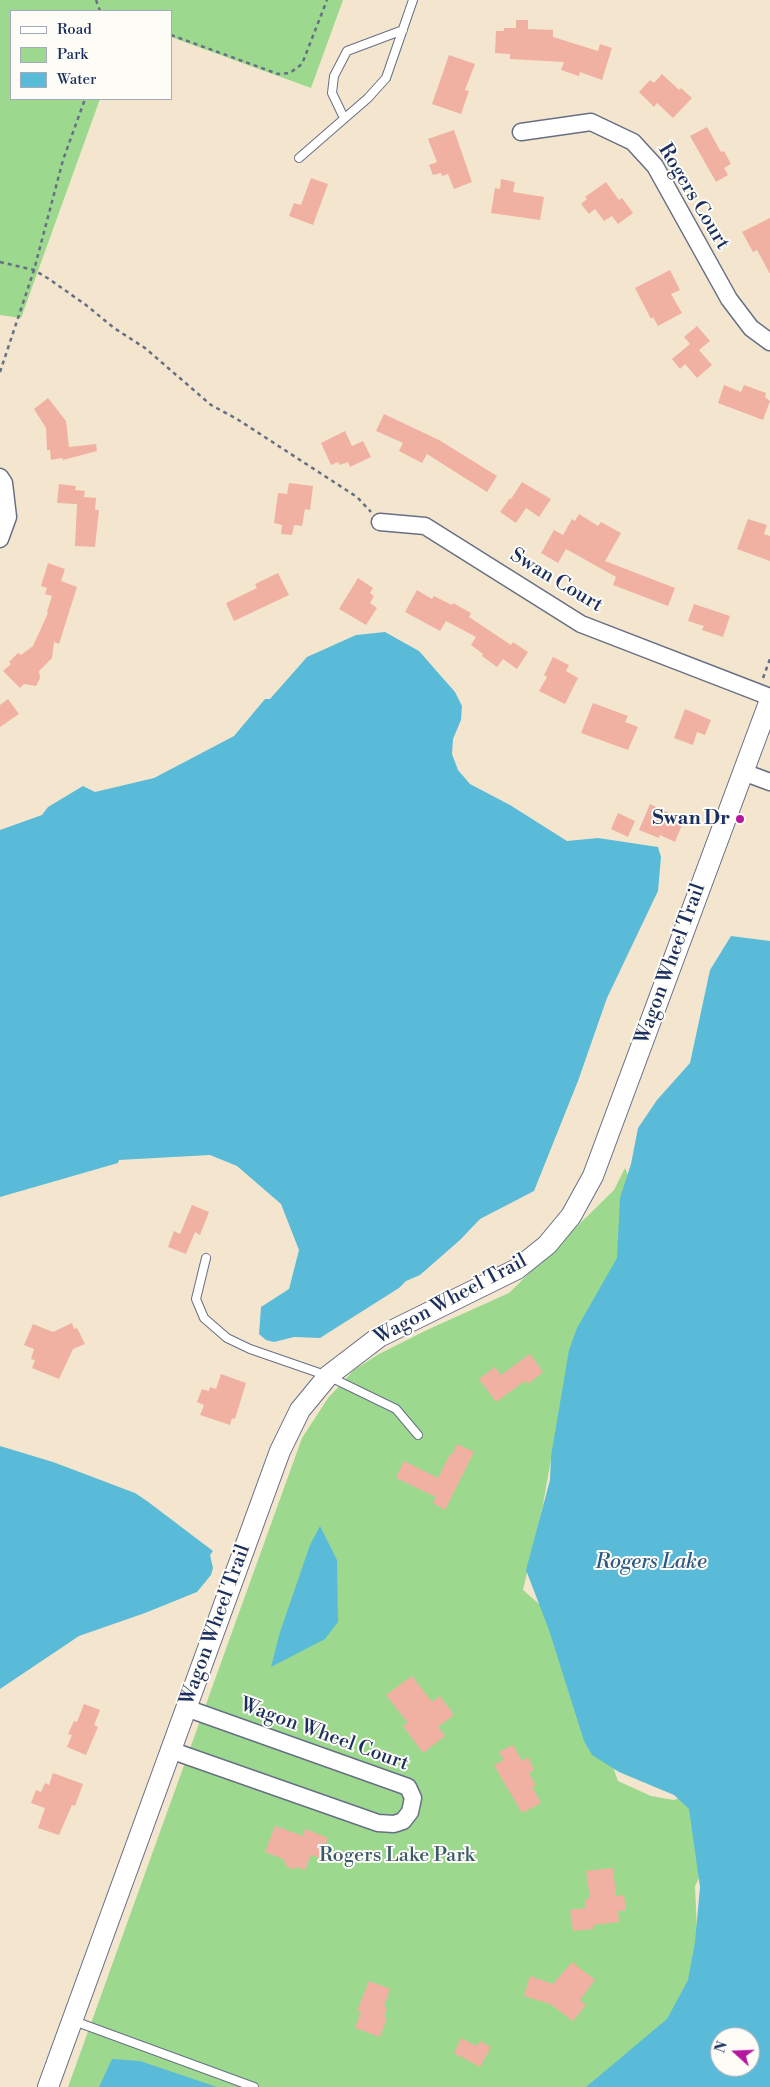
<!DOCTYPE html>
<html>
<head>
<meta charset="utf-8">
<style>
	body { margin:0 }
	#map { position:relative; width:770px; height:2087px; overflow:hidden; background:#f4e6ce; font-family:"Libre Bodoni",serif }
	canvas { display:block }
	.legend { position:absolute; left:10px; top:10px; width:162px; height:90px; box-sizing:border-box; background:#fdfcf7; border:1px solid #a3aaba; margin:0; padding:6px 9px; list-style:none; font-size:15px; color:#1b2f5e }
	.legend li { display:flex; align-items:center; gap:10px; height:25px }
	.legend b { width:25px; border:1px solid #a3aaba }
	.north { position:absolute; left:710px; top:2027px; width:50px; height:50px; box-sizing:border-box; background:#fdfcf7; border:1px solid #a3aaba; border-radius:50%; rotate:290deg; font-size:14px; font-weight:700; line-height:20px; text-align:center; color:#1b2f5e }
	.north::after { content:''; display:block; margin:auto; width:18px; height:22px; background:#b5179e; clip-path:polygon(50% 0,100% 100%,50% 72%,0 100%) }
</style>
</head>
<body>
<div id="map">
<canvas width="770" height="2087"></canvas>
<ul class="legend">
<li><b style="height:6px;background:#fff"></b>Road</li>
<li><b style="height:14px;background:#9cd98e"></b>Park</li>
<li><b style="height:14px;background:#5abbd9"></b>Water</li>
</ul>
<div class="north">N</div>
</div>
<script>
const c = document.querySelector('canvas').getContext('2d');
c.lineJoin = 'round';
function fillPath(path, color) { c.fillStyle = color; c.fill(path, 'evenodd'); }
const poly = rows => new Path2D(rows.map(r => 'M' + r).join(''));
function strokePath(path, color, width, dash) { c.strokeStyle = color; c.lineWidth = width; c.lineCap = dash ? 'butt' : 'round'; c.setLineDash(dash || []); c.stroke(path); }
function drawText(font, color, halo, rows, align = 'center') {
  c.font = font + ' "Libre Bodoni",serif'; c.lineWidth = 4; c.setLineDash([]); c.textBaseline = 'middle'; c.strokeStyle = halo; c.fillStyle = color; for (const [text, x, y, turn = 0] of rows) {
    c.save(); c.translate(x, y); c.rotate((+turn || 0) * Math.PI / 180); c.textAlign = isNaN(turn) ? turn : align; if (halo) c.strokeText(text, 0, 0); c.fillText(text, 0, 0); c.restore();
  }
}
const green = poly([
	[0,0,343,0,311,88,171,37,171,11,11,11,11,99,100,99,21,318,0,315],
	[625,1168,654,1237,564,1383,543,1505,523,1590,586,1645,608,1753,618,1781,651,1796,674,1800,704,1789,710,1856,695,1886,699,1977,669,2033,614,2087,68,2087,302,1438,328,1398,354,1370,379,1354,429,1329,509,1293,614,1190]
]);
const water = poly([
	[385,632,419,651,455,692,462,706,461,720,453,739,452,754,458,770,470,784,510,805,567,841,598,838,658,847,661,857,658,891,607,998,578,1081,534,1191,480,1219,460,1240,420,1275,406,1281,399,1288,320,1338,294,1337,274,1342,266,1340,259,1334,261,1307,289,1289,299,1250,281,1204,237,1166,210,1155,119,1160,118,1163,0,1197,0,830,42,815,48,807,83,786,95,792,154,778,234,736,265,699,270,699,307,657,356,635],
	[731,936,770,941,770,2087,586,2087,667,2019,688,1980,695,1942,700,1887,689,1809,674,1795,619,1772,592,1755,584,1741,549,1630,526,1570,550,1480,551,1456,569,1350,577,1328,617,1258,620,1198,631,1164,638,1128,657,1100,690,1063,710,970],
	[720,2037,750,2037,750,2067,720,2067],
	[0,1446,53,1462,135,1493,147,1501,213,1551,210,1555,213,1568,211,1575,197,1592,145,1613,79,1636,0,1689],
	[320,1526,337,1560,338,1622,325,1639,271,1667,280,1632,310,1545],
	[112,2059,140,2061,217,2087,99,2087]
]);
const building = poly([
	[516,20,528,20,528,29,553,30,553,37,598,51,600,44,612,48,602,80,580,72,579,76,561,70,564,62,510,59,510,54,495,53,496,31,504,31,504,28,516,28],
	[449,55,475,64,465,90,469,91,461,114,432,104],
	[662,74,679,90,681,88,692,98,673,118,657,103,654,107,639,92,650,80,654,83],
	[707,127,721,152,724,151,731,164,724,168,728,175,716,182,690,136],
	[454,130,472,182,454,189,448,174,442,176,441,173,433,175,429,165,437,162,428,139],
	[311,178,328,184,313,225,289,216,294,203,301,205],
	[501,179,515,182,513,192,544,197,540,220,491,213,495,188,500,189],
	[606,182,619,200,622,198,633,213,618,224,612,216,604,221,595,209,589,214,581,204,587,199,585,197],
	[770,218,770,274,757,250,753,252,742,232],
	[670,270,680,290,671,294,682,313,658,326,653,317,651,319,635,288],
	[697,326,710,341,699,350,712,365,697,378,685,364,680,369,672,359,690,344,684,337],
	[724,385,741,392,744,385,766,393,765,397,770,401,763,420,718,403],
	[48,398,66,421,69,447,96,444,97,451,63,460,62,458,51,460,50,450,47,450,46,428,34,409],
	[384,414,439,440,497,476,487,492,427,454,422,463,399,451,403,443,376,431],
	[345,431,352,446,363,441,371,457,350,467,348,462,340,465,338,462,331,465,321,443],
	[522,482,551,499,539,517,526,508,516,523,500,512,510,498,511,499],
	[289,483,313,486,310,510,305,509,302,526,294,525,292,535,281,534,282,525,274,523,278,493,287,494],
	[59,484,76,486,75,490,85,491,84,497,96,498,95,510,99,510,95,547,75,546,77,504,57,503],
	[579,514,598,526,601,522,621,533,605,561,675,588,668,606,613,585,616,577,566,549,558,563,541,553,554,530,563,535,572,519,575,521],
	[748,519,767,525,764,534,770,536,770,561,737,549],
	[48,563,65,569,61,581,77,587,59,644,54,642,52,658,39,671,40,678,36,686,24,684,20,688,3,671,11,664,9,662,18,653,21,655,33,646,48,613,47,612,52,596,45,594,47,588,41,586],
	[278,573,289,595,234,621,226,603,257,588,255,584],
	[358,578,373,588,370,593,374,596,370,603,377,608,366,625,339,609],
	[417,590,432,599,434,596,452,605,453,603,471,613,469,617,511,645,513,642,528,652,517,669,503,659,497,667,482,656,483,654,471,645,476,637,446,621,440,631,405,612],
	[694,604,730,616,723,637,702,630,704,626,688,621],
	[553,657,569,665,566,671,578,678,565,704,539,691,547,677,544,675],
	[8,699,19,714,0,727,0,705],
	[593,703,628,716,625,722,638,727,628,750,581,733],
	[685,709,711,720,705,735,697,732,693,745,674,738],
	[650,804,684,820,675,842,660,835,659,838,639,830],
	[618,813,635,821,628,837,611,829],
	[192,1205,209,1212,200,1235,195,1232,186,1254,168,1247,174,1231,180,1234],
	[72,1323,74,1329,77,1328,85,1344,73,1349,59,1379,32,1368,35,1360,31,1359,34,1349,24,1345,33,1324,53,1332],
	[530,1354,543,1372,528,1384,525,1381,496,1402,479,1379,495,1367,501,1375],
	[221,1374,246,1383,235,1419,232,1418,230,1425,200,1415,204,1405,197,1402,202,1389,209,1391,210,1387,216,1389],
	[457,1444,474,1452,445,1510,433,1503,436,1497,396,1478,404,1461,438,1478,450,1454,452,1455],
	[412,1676,432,1702,440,1696,454,1715,438,1727,445,1736,423,1753,403,1726,408,1723,386,1695],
	[84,1704,100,1710,94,1725,98,1727,86,1755,67,1747,72,1735,68,1734,74,1721,77,1722],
	[513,1745,522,1761,528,1757,534,1770,529,1773,536,1786,532,1787,541,1803,522,1813,494,1765,504,1760,499,1752],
	[53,1773,83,1784,75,1806,72,1805,59,1835,38,1828,45,1808,31,1803,36,1790,41,1792,45,1783,49,1785],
	[275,1826,303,1836,305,1829,328,1838,320,1858,311,1855,305,1870,296,1867,293,1869,287,1867,283,1859,265,1852],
	[613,1868,616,1896,624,1895,626,1910,618,1911,619,1922,593,1925,593,1929,573,1931,570,1910,586,1908,585,1899,590,1898,586,1871],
	[572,1962,595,1980,580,2000,586,2005,573,2021,550,2004,524,1996,530,1976,553,1984],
	[369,1981,390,1989,384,2006,387,2008,384,2017,387,2018,380,2037,355,2028,361,2012,357,2011],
	[461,2038,477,2046,480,2041,491,2047,480,2067,454,2053]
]);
const path = poly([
	[96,0,100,11],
	[171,35,278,74,290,73,302,64,327,0],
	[0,262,34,270,49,279,86,305,114,328,145,348,211,405,237,419,357,497,371,512],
	[0,372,34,270,63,160,85,99],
	[763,678,770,659]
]);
const service = poly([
	[344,118,332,93,334,76,347,51,403,30],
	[299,158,368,98,386,78,413,0],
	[206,1258,196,1299,204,1318,227,1338,250,1349,328,1376,396,1409,418,1435],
	[74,2021,254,2087]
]);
const minor = poly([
	[521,132,591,122,633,142,655,166,729,299,751,328,770,342],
	[0,477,4,483,8,517,0,539],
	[380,522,425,526,581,624,770,697],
	[743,772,770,782],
	[170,1750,378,1823,394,1824,403,1821,410,1812,413,1798,408,1787,186,1708]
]);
const tertiary = poly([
	[48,2087,280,1451,300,1410,328,1376,379,1337,517,1269,547,1245,571,1216,593,1176,770,700]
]);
const markers = [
	[740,819,5,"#b5179e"]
];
const streetNames = [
	["Rogers Court",693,197,59],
	["Swan Court",556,581,31],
	["Wagon Wheel Trail",671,964,-70],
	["Wagon Wheel Trail",451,1300,-28],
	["Wagon Wheel Trail",216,1625,-70],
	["Wagon Wheel Court",324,1735,20]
];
const poiNames = [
	["Swan Dr",730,819]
];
const parkNames = [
	["Rogers Lake Park",397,1856]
];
const waterNames = [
	["Rogers Lake",651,1563]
];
fillPath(green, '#9cd98e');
fillPath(water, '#5abbd9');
fillPath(building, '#f0b1a2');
strokePath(service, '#676f85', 10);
strokePath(minor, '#676f85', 19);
strokePath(tertiary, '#676f85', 22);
strokePath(path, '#676f85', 2.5, [4, 4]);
strokePath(service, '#fff', 8);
strokePath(minor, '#fff', 16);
strokePath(tertiary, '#fff', 20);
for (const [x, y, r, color] of markers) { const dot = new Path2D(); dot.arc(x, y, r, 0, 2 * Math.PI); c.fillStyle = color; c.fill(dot); strokePath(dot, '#fdfcf7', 2); }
drawText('20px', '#1b2f5e', '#fdfcf7', streetNames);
drawText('bold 20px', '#1b2f5e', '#fdfcf7', poiNames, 'right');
drawText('20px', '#3b5a6a', '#fdfcf7', parkNames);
drawText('italic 21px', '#2e5983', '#fdfcf7', waterNames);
</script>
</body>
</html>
